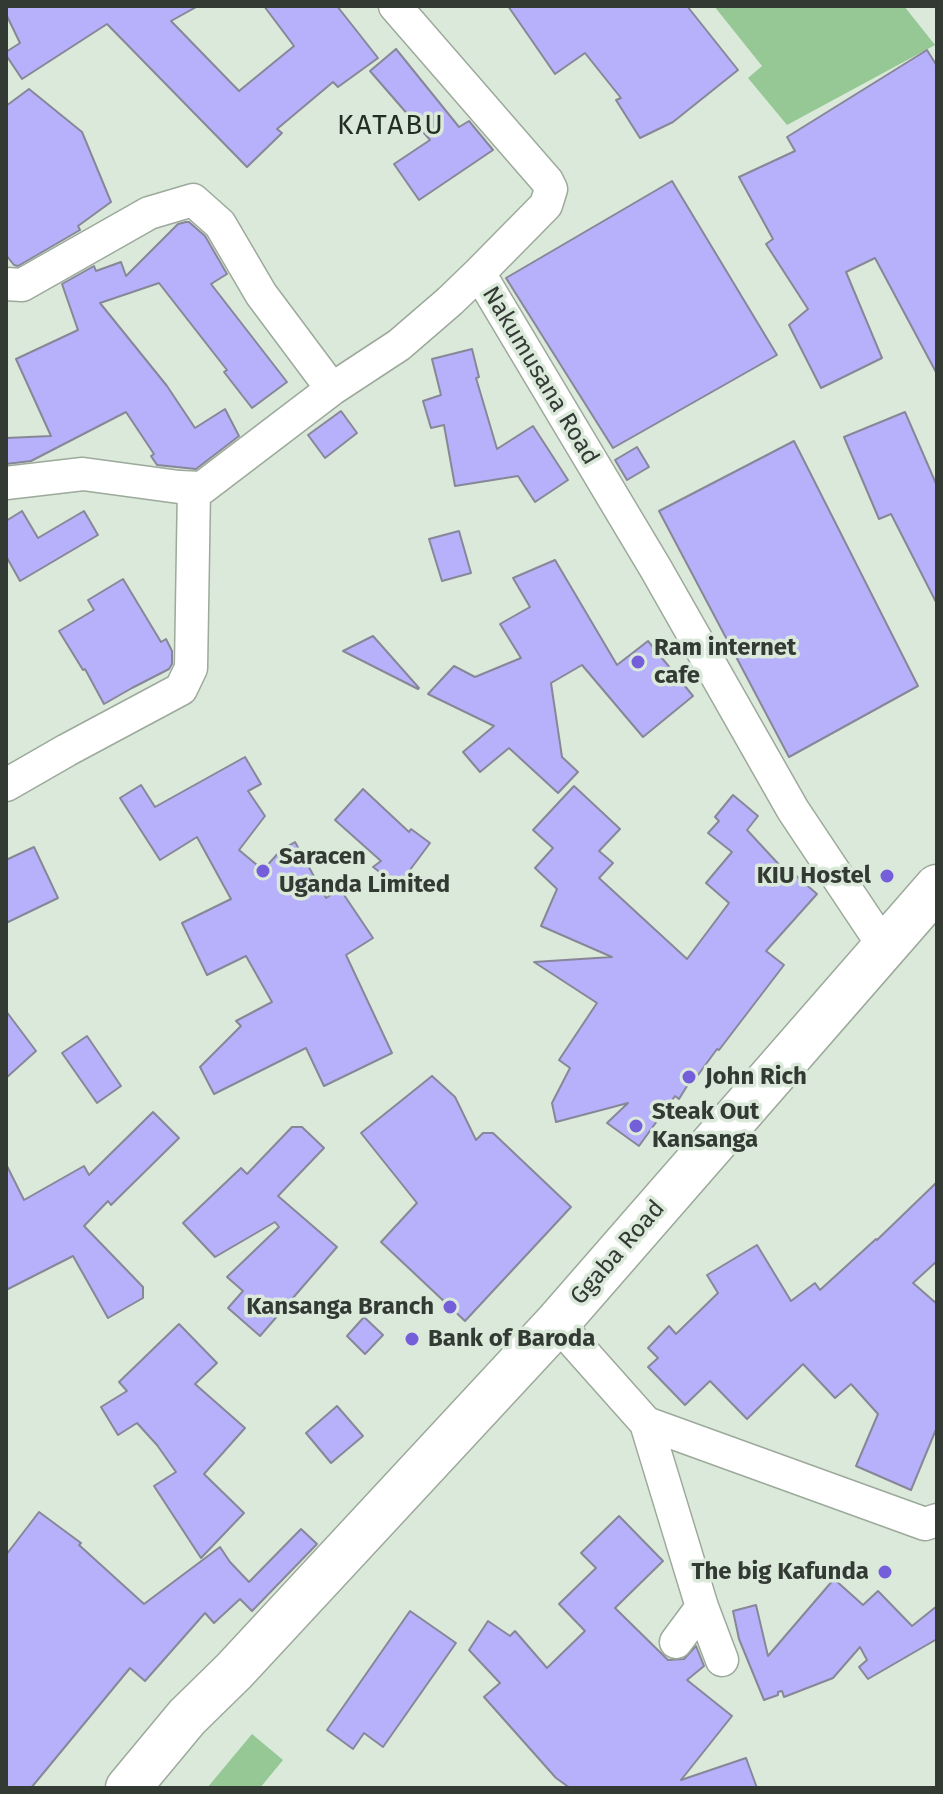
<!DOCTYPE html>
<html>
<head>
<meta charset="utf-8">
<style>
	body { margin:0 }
	#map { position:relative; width:943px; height:1794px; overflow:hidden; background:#dae9da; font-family:"Fira Sans",sans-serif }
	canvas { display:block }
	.frame { position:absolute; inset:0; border:8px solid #333933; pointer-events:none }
</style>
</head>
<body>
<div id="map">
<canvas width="943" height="1794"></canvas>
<div class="frame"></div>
</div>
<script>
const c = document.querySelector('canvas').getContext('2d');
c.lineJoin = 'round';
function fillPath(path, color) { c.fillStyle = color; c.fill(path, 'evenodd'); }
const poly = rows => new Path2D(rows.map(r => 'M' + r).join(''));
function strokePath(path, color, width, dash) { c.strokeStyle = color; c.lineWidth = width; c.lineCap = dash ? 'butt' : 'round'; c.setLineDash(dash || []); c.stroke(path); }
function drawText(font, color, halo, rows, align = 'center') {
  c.font = font + ' "Fira Sans",sans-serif'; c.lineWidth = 7; c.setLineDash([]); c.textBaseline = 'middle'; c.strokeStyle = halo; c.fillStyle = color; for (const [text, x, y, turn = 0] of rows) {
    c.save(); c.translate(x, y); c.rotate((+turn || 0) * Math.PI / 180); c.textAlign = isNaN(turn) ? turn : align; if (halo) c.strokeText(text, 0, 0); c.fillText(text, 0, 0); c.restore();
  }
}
const green = poly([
	[714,6,904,6,935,45,787,125,748,78,762,66],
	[252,1734,283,1760,260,1788,207,1788]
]);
const building = poly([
	[6,6,198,6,171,21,239,91,294,46,264,6,337,6,378,58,338,87,333,82,277,129,282,133,247,167,107,24,22,79,6,55,6,52,20,43,6,14,6,6],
	[508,6,687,6,738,70,673,122,640,138,616,100,621,98,585,53,555,74,508,6],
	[396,49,459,127,469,121,493,150,419,200,394,164,430,140,370,71,396,49],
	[927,50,937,66,937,374,875,258,846,272,882,358,821,388,789,325,808,309,766,244,773,239,739,177,795,151,787,137,927,50],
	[29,89,82,132,111,202,78,226,80,230,18,266,14,265,6,255,6,106,29,89],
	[672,181,777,355,613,448,506,278,672,181],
	[186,222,189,222,205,236,227,274,211,284,287,382,252,408,224,372,227,370,159,283,100,303,167,386,195,428,225,409,239,436,196,469,157,465,151,456,154,454,126,412,31,461,6,464,6,438,51,436,16,359,78,330,62,284,94,266,96,271,121,262,126,276,178,224,186,222],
	[472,349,479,377,476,378,497,449,533,426,568,480,535,502,518,476,455,486,444,425,431,428,423,401,441,395,432,359,472,349],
	[341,411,357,433,325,458,308,435,341,411],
	[905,412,937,486,937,604,891,514,879,519,844,437,905,412],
	[794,441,918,686,789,757,659,511,794,441],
	[637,447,649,467,627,480,615,460,637,447],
	[22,511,38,538,84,511,98,535,20,581,6,556,6,521,22,511],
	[459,531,471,573,442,581,429,539,459,531],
	[555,560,617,665,648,641,693,696,643,737,582,665,551,683,562,757,578,772,558,793,509,748,480,772,463,752,494,726,428,694,454,666,475,677,521,658,500,624,530,607,513,578,555,560],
	[123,579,161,642,166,639,172,651,172,664,169,669,132,688,104,704,85,669,83,670,59,631,94,610,88,600,123,579],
	[373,636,419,688,418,689,343,651,373,636],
	[245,757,261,784,248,791,265,816,239,850,263,870,281,850,295,842,326,898,340,889,373,938,346,955,392,1053,324,1086,306,1048,214,1094,200,1067,241,1026,236,1021,272,1002,246,956,207,975,182,923,231,899,197,837,160,860,120,798,141,785,155,807,245,757],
	[574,786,620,829,599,851,613,863,599,878,687,959,729,903,706,883,732,852,708,833,719,821,715,817,733,795,758,816,747,830,784,870,786,867,817,894,766,951,784,965,719,1050,717,1049,698,1075,695,1073,679,1099,675,1096,639,1146,607,1123,628,1103,556,1122,552,1103,570,1068,559,1060,597,1003,534,962,612,957,541,926,557,889,535,868,553,848,533,830,574,786],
	[363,789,409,832,411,829,430,843,398,886,373,867,381,861,335,820,363,789],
	[34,847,58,898,6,923,6,860,34,847],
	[6,1011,36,1051,6,1078,6,1011],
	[87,1036,121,1086,97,1103,62,1053,87,1036],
	[432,1076,455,1097,476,1140,483,1133,493,1133,571,1207,465,1321,381,1242,417,1203,361,1133,432,1076],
	[153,1112,179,1138,111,1205,108,1201,84,1226,143,1287,143,1298,108,1318,73,1256,6,1290,6,1164,24,1200,84,1166,89,1175,153,1112],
	[292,1127,302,1127,324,1148,278,1196,337,1247,260,1336,228,1308,243,1291,227,1277,279,1227,275,1222,215,1257,183,1223,241,1168,247,1174,292,1127],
	[937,1182,937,1261,913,1283,937,1304,937,1427,911,1490,856,1466,878,1414,851,1384,835,1398,803,1364,747,1419,710,1381,685,1405,648,1367,658,1358,648,1348,669,1326,676,1334,718,1293,707,1275,757,1245,791,1301,815,1283,820,1290,876,1239,877,1240,937,1182],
	[364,1317,383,1335,365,1354,347,1336,364,1317],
	[179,1324,217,1363,195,1384,245,1428,204,1474,244,1513,201,1558,154,1486,176,1472,157,1445,137,1423,118,1435,101,1407,127,1391,119,1382,179,1324],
	[337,1406,363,1436,331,1463,306,1433,337,1406],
	[39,1512,81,1543,79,1545,144,1604,220,1547,230,1562,249,1582,301,1529,317,1544,252,1611,240,1599,214,1623,205,1613,145,1681,130,1668,31,1788,6,1788,6,1555,39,1512],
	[619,1516,663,1561,615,1608,668,1660,684,1659,696,1646,704,1666,687,1680,732,1716,681,1780,746,1758,757,1788,570,1788,556,1778,484,1697,500,1683,469,1650,488,1621,510,1636,515,1631,547,1668,585,1631,559,1604,596,1568,581,1553,619,1516],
	[834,1579,863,1605,878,1591,912,1626,937,1606,937,1639,868,1679,859,1667,867,1660,860,1647,833,1678,784,1697,782,1691,778,1692,778,1695,764,1700,739,1639,733,1611,756,1605,768,1656,834,1579],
	[410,1611,456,1643,383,1747,364,1733,353,1749,327,1730,410,1611]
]);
const minor = poly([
	[395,6,547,181,551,189,546,205,479,273],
	[6,284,22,285,149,213,193,200,220,224,261,294,332,389],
	[6,483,83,474,179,487,202,488,332,389,399,345,450,301,479,273,656,569,793,810,885,948],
	[6,785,67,750,181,689,191,668,194,488],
	[557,1323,646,1423,702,1607,722,1660],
	[646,1423,925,1524,937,1520],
	[676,1642,702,1607]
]);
const secondary = poly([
	[128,1788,187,1717,234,1671,557,1323,937,887]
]);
const markers = [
	[638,662,8,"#755ed9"],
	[263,871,8,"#755ed9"],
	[887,876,8,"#755ed9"],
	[689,1077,8,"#755ed9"],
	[636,1126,8,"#755ed9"],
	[450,1307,8,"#755ed9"],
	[412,1339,8,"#755ed9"],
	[885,1572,8,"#755ed9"]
];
const streetNames = [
	["Nakumusana Road",540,376,59],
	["Ggaba Road",618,1253,-49]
];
const poiNames = [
	["Ram internet",654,648],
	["cafe",654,676],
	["Saracen",279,857],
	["Uganda Limited",279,885],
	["KIU Hostel",871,876,"right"],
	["John Rich",705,1077],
	["Steak Out",652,1112],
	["Kansanga",652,1140],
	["Kansanga Branch",434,1307,"right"],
	["Bank of Baroda",428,1339],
	["The big Kafunda",869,1572,"right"]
];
const quarterNames = [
	["KATABU",391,126]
];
fillPath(green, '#96c896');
fillPath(building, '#b7b1fb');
strokePath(building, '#878798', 2);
strokePath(minor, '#9ca99b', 35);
strokePath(secondary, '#9ca99b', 47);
strokePath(minor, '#fff', 32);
strokePath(secondary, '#fff', 44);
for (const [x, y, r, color] of markers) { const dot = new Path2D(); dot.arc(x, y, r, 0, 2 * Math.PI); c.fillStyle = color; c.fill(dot); strokePath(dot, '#dae9da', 3); }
drawText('24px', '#333933', '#dae9da', streetNames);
drawText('bold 24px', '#333933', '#dae9da', poiNames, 'left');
c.letterSpacing = '2px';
drawText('28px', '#232e23', '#dae9da', quarterNames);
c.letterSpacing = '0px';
</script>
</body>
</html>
